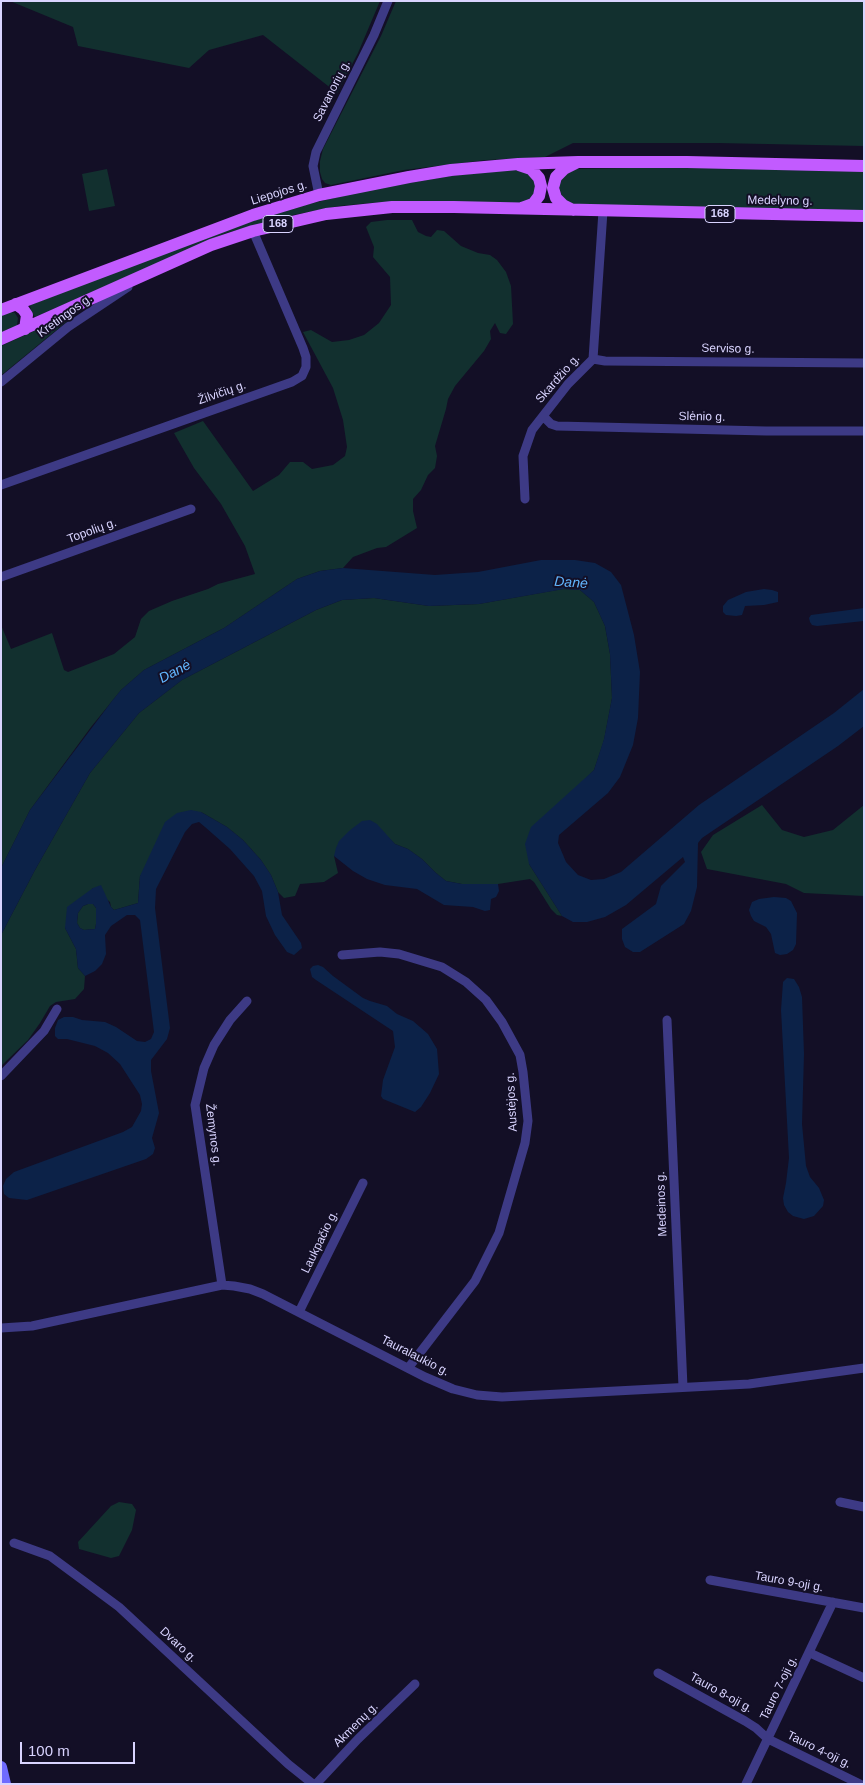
<!DOCTYPE html>
<html>
<head>
<meta charset="utf-8">
<style>
	body { margin:0 }
	#map { position:relative; width:865px; height:1785px; overflow:hidden; background:#130f26; font-family:Arial,sans-serif }
	canvas { display:block }
	.frame { position:absolute; inset:0; border:2px solid #d9d4ff; pointer-events:none }
	.scale { position:absolute; left:20px; top:1742px; width:115px; height:22px; box-sizing:border-box; border:2px solid #d9d4ff; border-top:0; padding-left:6px; font-size:15px; line-height:18px; white-space:nowrap; color:#d9d4ff; -webkit-text-stroke:4px #130f26; paint-order:stroke }
</style>
</head>
<body>
<div id="map">
<canvas width="865" height="1785"></canvas>
<div class="frame"></div>
<div class="scale">100 m</div>
</div>
<script>
const c = document.querySelector('canvas').getContext('2d');
c.lineJoin = 'round';
function fillPath(path, color) { c.fillStyle = color; c.fill(path, 'evenodd'); }
const poly = rows => new Path2D(rows.map(r => 'M' + r).join(''));
function strokePath(path, color, width, dash) { c.strokeStyle = color; c.lineWidth = width; c.lineCap = dash ? 'butt' : 'round'; c.setLineDash(dash || []); c.stroke(path); }
function drawText(font, color, halo, rows, align = 'center') {
  c.font = font + ' Arial,sans-serif'; c.lineWidth = 4; c.setLineDash([]); c.textBaseline = 'middle'; c.strokeStyle = halo; c.fillStyle = color; for (const [text, x, y, turn = 0] of rows) {
    c.save(); c.translate(x, y); c.rotate((+turn || 0) * Math.PI / 180); c.textAlign = isNaN(turn) ? turn : align; if (halo) c.strokeText(text, 0, 0); c.fillText(text, 0, 0); c.restore();
  }
}
const green = poly([
	[10,1,380,1,358,53,337,93,263,35,209,50,189,68,78,46,73,27],
	[396,1,864,1,864,146,718,143,573,143,545,157,486,160,404,170,331,185,325,183,322,179,320,172,320,161,323,149,381,36],
	[682,167,864,171,864,212,574,205,563,200,558,183,560,178,575,169],
	[107,169,115,206,89,211,82,174],
	[518,169,529,171,537,187,530,203,412,201,370,203,339,206,293,215,226,233,35,317,31,312,30,305,211,235,292,208,368,190,451,176],
	[387,220,412,220,418,232,426,236,431,237,437,230,444,231,461,246,478,253,490,255,497,260,506,272,511,286,513,324,506,334,500,333,495,323,490,331,491,339,484,351,455,386,448,399,446,409,435,446,437,456,435,468,428,475,421,490,413,499,413,511,417,528,386,547,377,548,353,557,343,568,320,571,297,579,224,628,144,670,121,690,91,727,30,810,1,868,1,625,11,649,52,633,64,670,68,672,114,654,135,637,141,619,149,611,172,601,208,589,218,584,255,574,245,546,221,504,194,468,174,433,203,421,253,491,279,475,290,462,303,462,312,469,333,465,345,456,347,447,343,420,333,388,303,332,311,330,332,342,349,340,364,335,379,323,391,305,390,277,373,257,374,247,366,227,371,222],
	[82,309,4,373,1,375,1,346],
	[11,312,15,313,18,318,17,325,16,327,1,333,1,314],
	[563,589,580,590,594,602,605,626,610,654,612,698,604,740,594,770,577,787,529,864,562,916,557,915,551,909,534,882,530,879,498,884,462,884,446,881,436,873,422,859,408,849,395,844,388,837,334,856,338,873,324,882,300,884,295,896,284,898,278,892,271,875,261,860,243,840,227,827,201,812,140,876,138,903,114,910,111,907,110,902,93,888,65,928,76,949,78,968,85,976,84,989,75,999,56,1002,50,1006,40,1023,28,1040,1,1066,1,935,35,870,90,773,139,713,182,680,316,610,342,600,374,598,429,606,479,604],
	[762,805,782,830,804,837,833,830,864,805,864,896,804,893,786,884,707,869,701,852,713,835],
	[88,904,93,904,96,908,96,924,95,929,84,930,80,928,77,923,78,913,83,906],
	[119,1502,132,1504,136,1510,132,1530,119,1556,111,1558,79,1549,78,1542,111,1506]
]);
const water = poly([
	[541,560,575,560,595,563,611,572,621,585,634,635,640,672,638,718,633,745,620,777,608,793,559,835,558,843,566,862,578,875,591,880,604,879,621,872,699,805,834,713,864,689,864,726,838,746,702,838,698,843,697,887,691,911,684,924,640,952,633,952,625,947,622,939,622,929,656,904,661,886,685,862,683,857,626,905,605,917,587,922,573,922,562,916,529,864,525,844,531,827,594,770,604,739,612,698,610,654,605,626,594,602,580,590,564,589,479,604,429,606,374,598,342,600,316,610,182,680,139,713,90,773,35,870,1,935,1,868,30,810,112,701,121,690,144,670,224,628,297,579,320,571,343,568,435,575,478,572],
	[764,589,772,590,778,592,778,602,764,605,745,606,742,615,736,616,726,615,723,612,723,606,728,600,746,592],
	[864,608,864,621,817,626,812,625,810,622,809,618,811,615],
	[191,810,201,812,227,827,243,840,261,860,271,875,278,892,282,915,301,943,302,948,294,955,287,952,275,935,266,916,262,891,254,876,230,849,205,827,199,822,192,824,185,832,156,889,155,908,170,1028,167,1039,151,1060,151,1071,159,1113,152,1138,155,1148,153,1154,146,1159,27,1200,9,1198,4,1194,3,1186,6,1179,14,1172,123,1132,132,1127,141,1111,142,1104,140,1095,120,1064,108,1053,95,1046,67,1039,58,1039,55,1036,55,1028,58,1020,64,1017,73,1017,82,1020,105,1022,116,1027,137,1041,145,1042,151,1039,154,1032,140,920,135,915,127,915,111,926,105,935,106,954,102,964,95,971,85,976,78,968,76,949,65,928,67,907,93,888,101,885,111,907,114,910,138,903,140,876,165,822,177,813],
	[88,904,93,904,96,908,96,924,95,929,84,930,80,928,77,923,78,913,83,906],
	[370,820,377,824,395,844,408,849,422,859,436,873,446,881,462,884,498,884,499,891,496,897,491,899,490,910,485,911,473,907,444,905,417,889,385,885,367,879,353,871,334,856,336,848,339,841,349,831,362,821],
	[774,897,786,898,791,901,797,913,796,944,793,950,787,954,780,955,775,953,771,934,766,927,754,921,751,916,749,910,752,902,759,899],
	[318,965,323,967,333,976,363,998,370,1001,387,1006,397,1014,413,1021,428,1034,437,1049,439,1074,430,1093,421,1107,415,1112,383,1099,381,1096,383,1080,395,1047,393,1031,316,980,312,977,310,969,313,966],
	[787,978,794,979,799,987,802,997,804,1054,802,1124,806,1166,810,1177,819,1188,824,1200,823,1206,814,1216,804,1219,793,1216,788,1212,784,1205,783,1198,786,1183,789,1158,781,1010,783,982]
]);
const street = poly([
	[319,195,313,166,316,152,374,35,388,1],
	[593,359,605,361,864,363],
	[1,382,68,327,128,287],
	[543,416,551,424,557,426,766,431,864,431],
	[1,485,292,382,302,376,306,367,306,357,303,348,253,231],
	[525,499,523,456,532,430,568,384,593,359,603,211],
	[1,577,191,509],
	[342,955,380,952,399,954,442,967,466,982,486,1000,502,1022,520,1055,523,1072,528,1121,525,1143,499,1233,475,1281,409,1367],
	[667,1020,683,1387],
	[1,1076,44,1031,57,1009],
	[222,1285,195,1105,204,1068,214,1045,230,1020,247,1001],
	[299,1312,363,1183],
	[1,1328,32,1326,222,1285,234,1286,250,1289,263,1294,425,1377,453,1389,477,1395,502,1397,749,1384,864,1368],
	[840,1502,864,1507],
	[14,1543,50,1556,119,1607,288,1764,313,1784],
	[710,1580,864,1608],
	[810,1653,864,1678],
	[658,1673,745,1721,756,1728,768,1739,860,1784],
	[316,1784,358,1739,415,1684],
	[746,1784,833,1602]
]);
const secondary = poly([
	[1,1767,5,1784]
]);
const primary = poly([
	[519,165,531,169,539,178,541,186,539,196,533,204,522,208],
	[573,210,563,205,556,198,553,188,556,177,564,169,576,163],
	[16,304,23,309,27,315,25,329],
	[1,310,253,215,319,195,409,177,451,170,518,164,578,162,687,162,864,166],
	[1,339,211,245,253,231,326,214,392,207,454,207,864,216]
]);
const shields = [
	[720,214,30],
	[278,224,30]
];
const shieldNames = [
	["168",720,214],
	["168",278,224]
];
const streetNames = [
	["Savanorių g.",332,91,-63],
	["Liepojos g.",279,193,-17],
	["Medelyno g.",780,201,1],
	["Kretingos g.",65,316,-36],
	["Serviso g.",728,349,1],
	["Skardžio g.",558,379,-49],
	["Žilvičių g.",222,393,-19],
	["Slėnio g.",702,417,1],
	["Topolių g.",92,531,-20],
	["Austėjos g.",512,1102,-93],
	["Žemynos g.",213,1135,83],
	["Medeinos g.",662,1204,-92],
	["Laukpačio g.",320,1242,-64],
	["Tauralaukio g.",415,1356,27],
	["Tauro 9-oji g.",789,1582,10],
	["Dvaro g.",178,1645,43],
	["Tauro 7-oji g.",779,1688,-64],
	["Tauro 8-oji g.",721,1693,29],
	["Akmenų g.",356,1725,-45],
	["Tauro 4-oji g.",819,1750,26]
];
const waterNames = [
	["Danė",571,583,4],
	["Danė",175,672,-28]
];
fillPath(green, '#12302f');
fillPath(water, '#0c2248');
strokePath(street, '#3d3a85', 9);
strokePath(secondary, '#6f6bff', 12);
strokePath(primary, '#c25bff', 12);
for (const [x, y, w] of shields) { const box = new Path2D(); box.roundRect(x - w / 2, y - 8.5, w, 17, 4); c.fillStyle = '#130f26'; c.fill(box); strokePath(box, '#d9d4ff', 1); }
drawText('bold 11px', '#d9d4ff', null, shieldNames);
drawText('12px', '#d9d4ff', '#130f26', streetNames);
drawText('italic 14px', '#62b6ff', '#130f26', waterNames);
</script>
</body>
</html>
